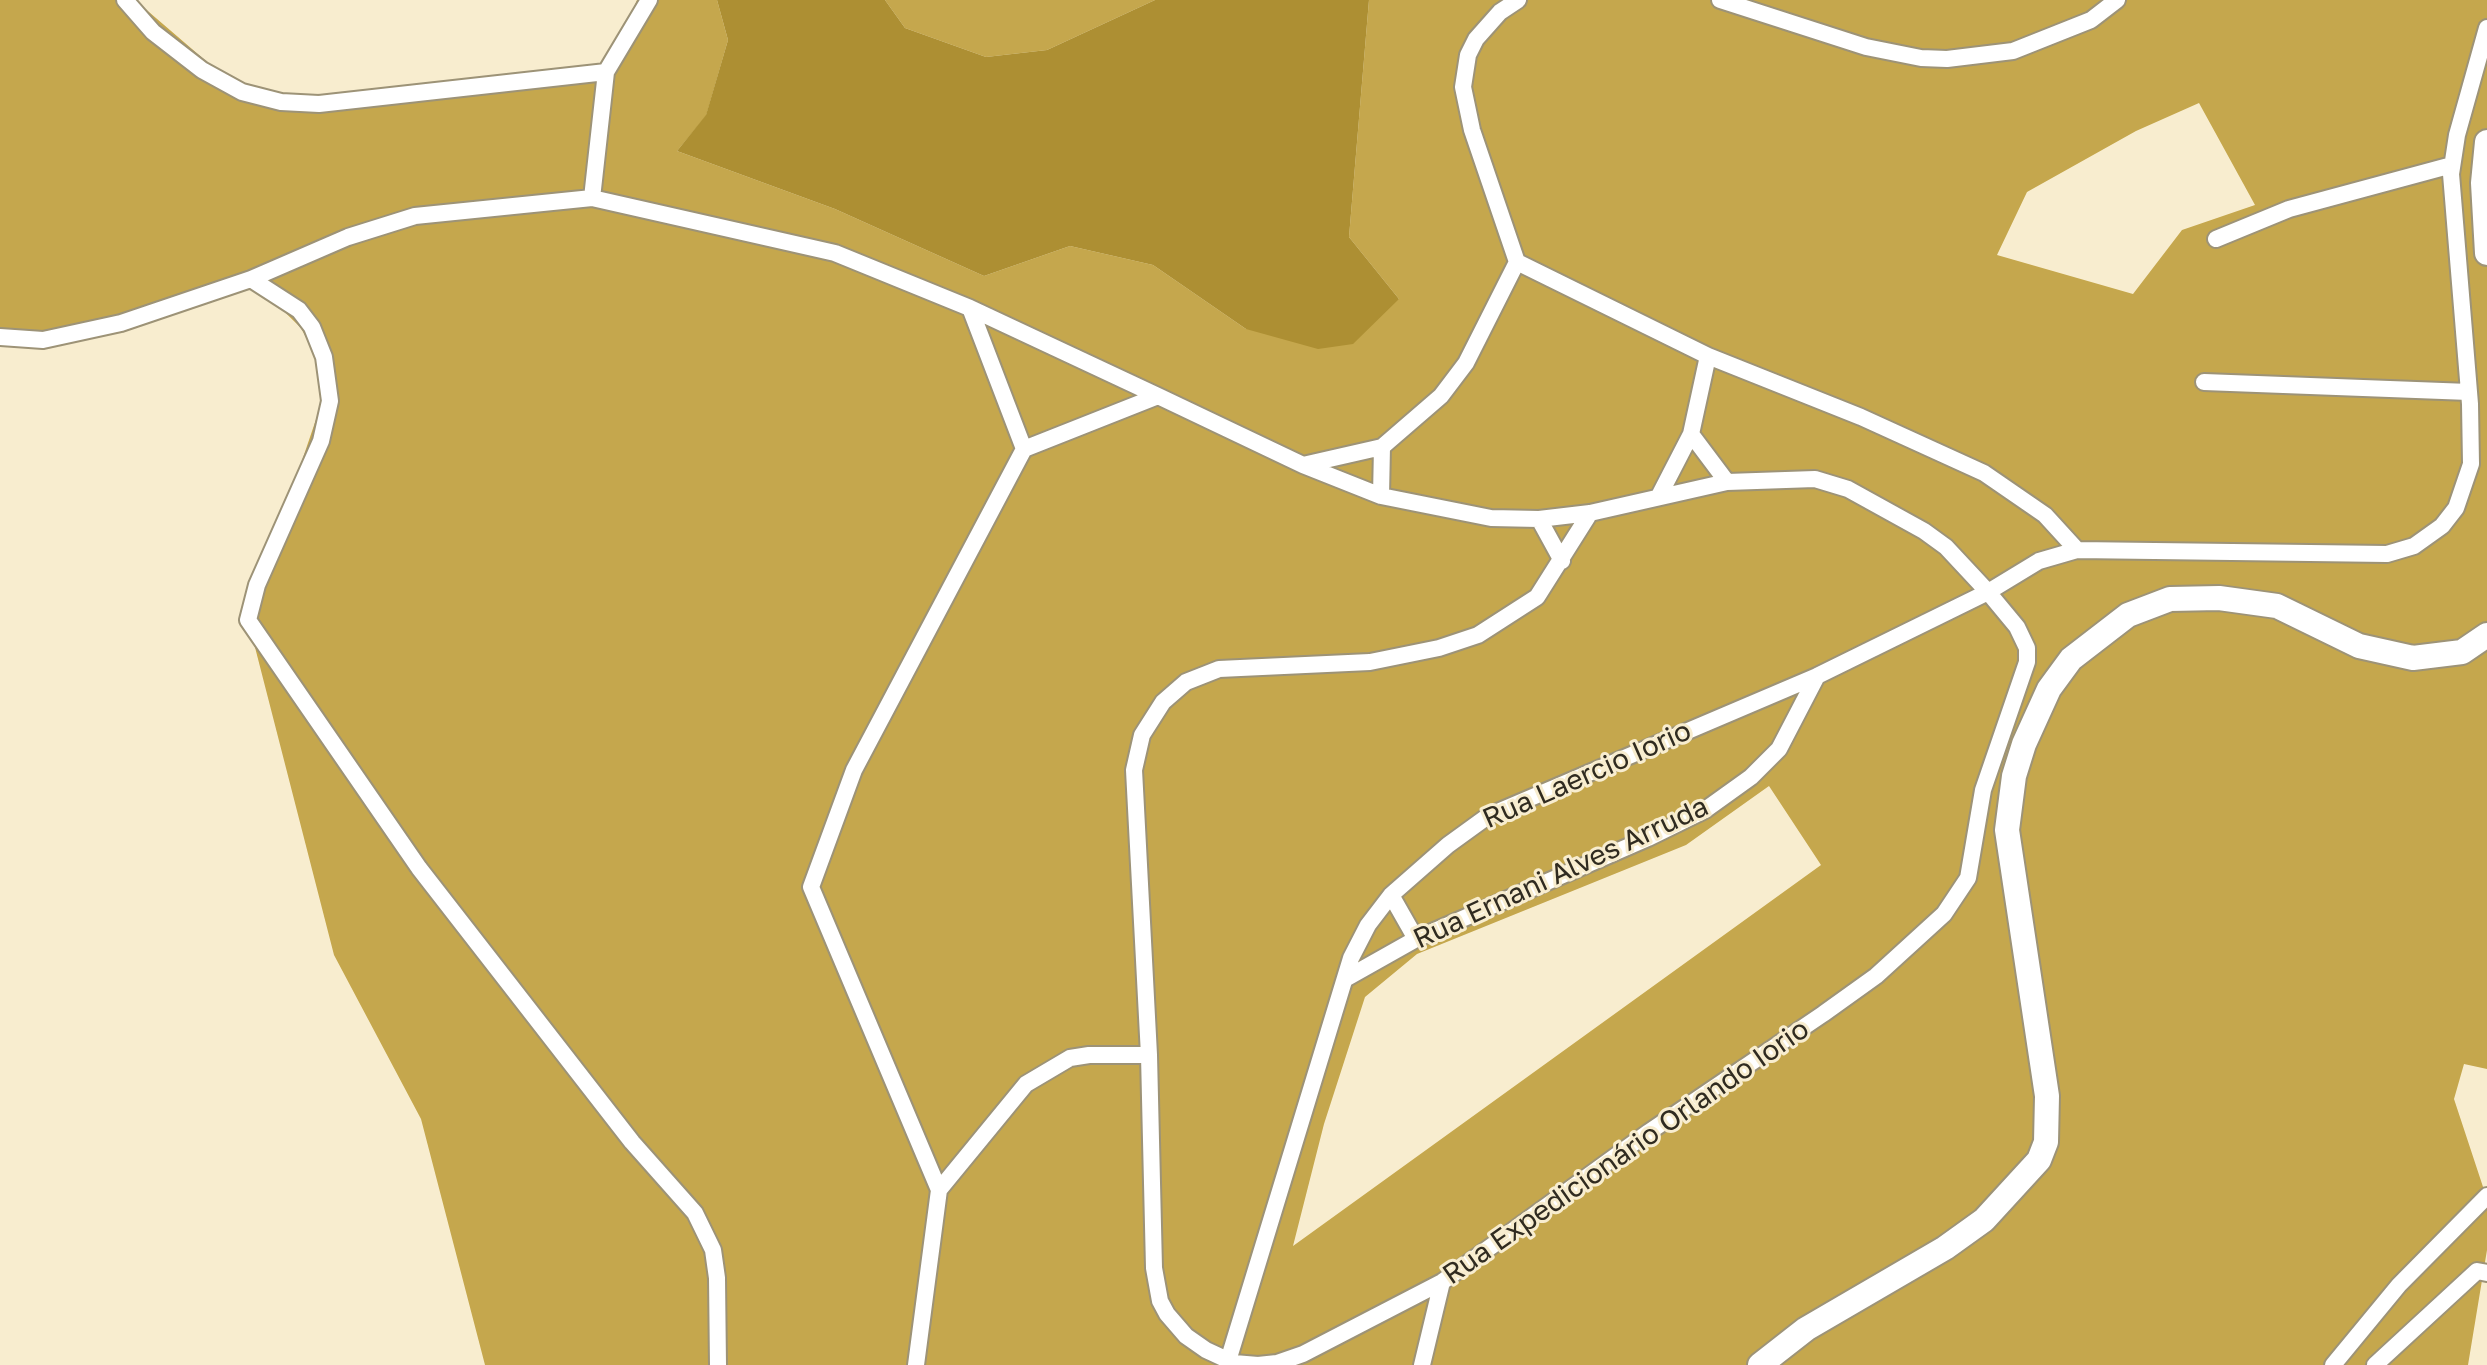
<!DOCTYPE html>
<html>
<head>
<meta charset="utf-8">
<style>
	body { margin:0 }
	canvas { display:block; background:#f8edcf }
</style>
</head>
<body>
<canvas width="2487" height="1365"></canvas>
<script>
const c = document.querySelector('canvas').getContext('2d');
c.lineJoin = 'round';
function fillPath(path, color) { c.fillStyle = color; c.fill(path, 'evenodd'); }
const poly = rows => new Path2D(rows.map(r => 'M' + r).join(''));
function strokePath(path, color, width, dash) { c.strokeStyle = color; c.lineWidth = width; c.lineCap = dash ? 'butt' : 'round'; c.setLineDash(dash || []); c.stroke(path); }
function drawText(font, color, halo, rows, align = 'center') {
  c.font = font + ' "Golos Text",sans-serif'; c.lineWidth = 6; c.setLineDash([]); c.textBaseline = 'middle'; c.strokeStyle = halo; c.fillStyle = color; for (const [text, x, y, turn = 0] of rows) {
    c.save(); c.translate(x, y); c.rotate((+turn || 0) * Math.PI / 180); c.textAlign = isNaN(turn) ? turn : align; if (halo) c.strokeText(text, 0, 0); c.fillText(text, 0, 0); c.restore();
  }
}
const forest = poly([
	[0,0,135,0,242,92,383,97,606,72,637,0,717,0,728,40,706,116,677,151,835,209,984,276,1070,246,1153,265,1246,329,1399,299,1349,237,1369,0,2487,0,2487,1069,2464,1064,2454,1099,2487,1199,2487,1250,2468,1365,485,1365,421,1119,334,955,248,620,329,381,301,328,251,279,60,338,0,330],
	[2199,103,2255,205,2182,230,2133,294,1997,255,2027,192,2136,131],
	[1769,786,1821,865,1293,1246,1324,1124,1365,997,1417,954,1686,845],
	[885,0,1155,0,1047,50,986,57,905,28]
]);
const water = poly([
	[717,0,885,0,905,28,986,57,1047,50,1155,0,1369,0,1349,237,1399,299,1353,344,1318,349,1246,329,1153,265,1070,246,984,276,835,209,677,151,706,115,728,40]
]);
const street = poly([
	[125,0,153,32,202,70,242,92,281,102,319,104,606,72],
	[649,0,606,72,592,198,835,253,970,308],
	[1518,0,1500,12,1476,39,1468,55,1463,87,1472,130,1517,262,1708,356],
	[1720,0,1866,47,1921,58,1947,59,2013,51,2091,20,2117,0],
	[2216,239,2289,209,2452,165],
	[251,279,299,310,312,327,324,357,330,401,321,441,257,585,248,620,419,868,632,1142,695,1213,713,1250,717,1278,718,1365],
	[0,337,43,340,121,323,251,279,348,237,415,216,592,198],
	[2204,382,2469,392],
	[1158,396,1024,449,970,308,1158,396,1303,465,1381,496,1491,518,1539,519,1590,513,1727,482,1815,479,1848,489,1924,531,1946,547,1988,592,1817,676,1488,816,1448,845,1391,895,1368,925,1351,958,1228,1361],
	[1691,434,1708,356,1861,417,1984,473,2045,515,2077,550],
	[1303,465,1382,447,1441,396,1466,363,1517,262],
	[1381,496,1382,447],
	[1659,496,1691,434,1727,482],
	[1539,519,1562,561],
	[1391,895,1416,939],
	[1345,979,1416,939,1648,838,1705,810,1751,777,1779,749,1817,676],
	[1149,1055,1134,770,1142,735,1163,702,1186,682,1219,669,1370,662,1439,648,1478,635,1537,597,1590,513],
	[939,1190,811,887,854,770,1024,449],
	[916,1365,939,1190,1026,1084,1070,1058,1089,1055,1149,1055,1154,1268,1160,1301,1167,1314,1186,1336,1206,1350,1234,1363,1258,1365],
	[1258,1365,1277,1363,1303,1354,1442,1282,1649,1132,1823,1014,1876,976,1944,914,1968,878,1983,790,2027,662,2027,648,2017,627,1988,592,2039,561,2077,550,2387,554,2414,546,2442,526,2456,508,2471,464,2470,404,2451,174,2457,135,2487,28],
	[1422,1365,1442,1282],
	[2333,1365,2399,1285,2487,1196],
	[2375,1365,2477,1271,2487,1273]
]);
const secondary = poly([
	[2487,142,2483,183,2487,253],
	[1760,1365,1806,1329,1945,1248,1984,1220,2039,1160,2046,1142,2047,1096,2007,830,2014,776,2024,744,2049,689,2071,659,2128,615,2170,599,2219,598,2277,606,2359,646,2413,658,2462,652,2487,635]
]);
const streetNames = [
	["Rua Laercio Iorio",1587,775,-24],
	["Rua Ernani Alves Arruda",1561,873,-25],
	["Rua Expedicionário Orlando Iorio",1626,1152,-35]
];
fillPath(forest, '#c5a74d');
fillPath(water, '#ad8f33');
strokePath(street, '#9d9377', 20);
strokePath(secondary, '#9d9377', 28);
strokePath(street, '#fff', 16);
strokePath(secondary, '#fff', 24);
drawText('28px', '#302b20', '#f8edcf', streetNames);
</script>
</body>
</html>
